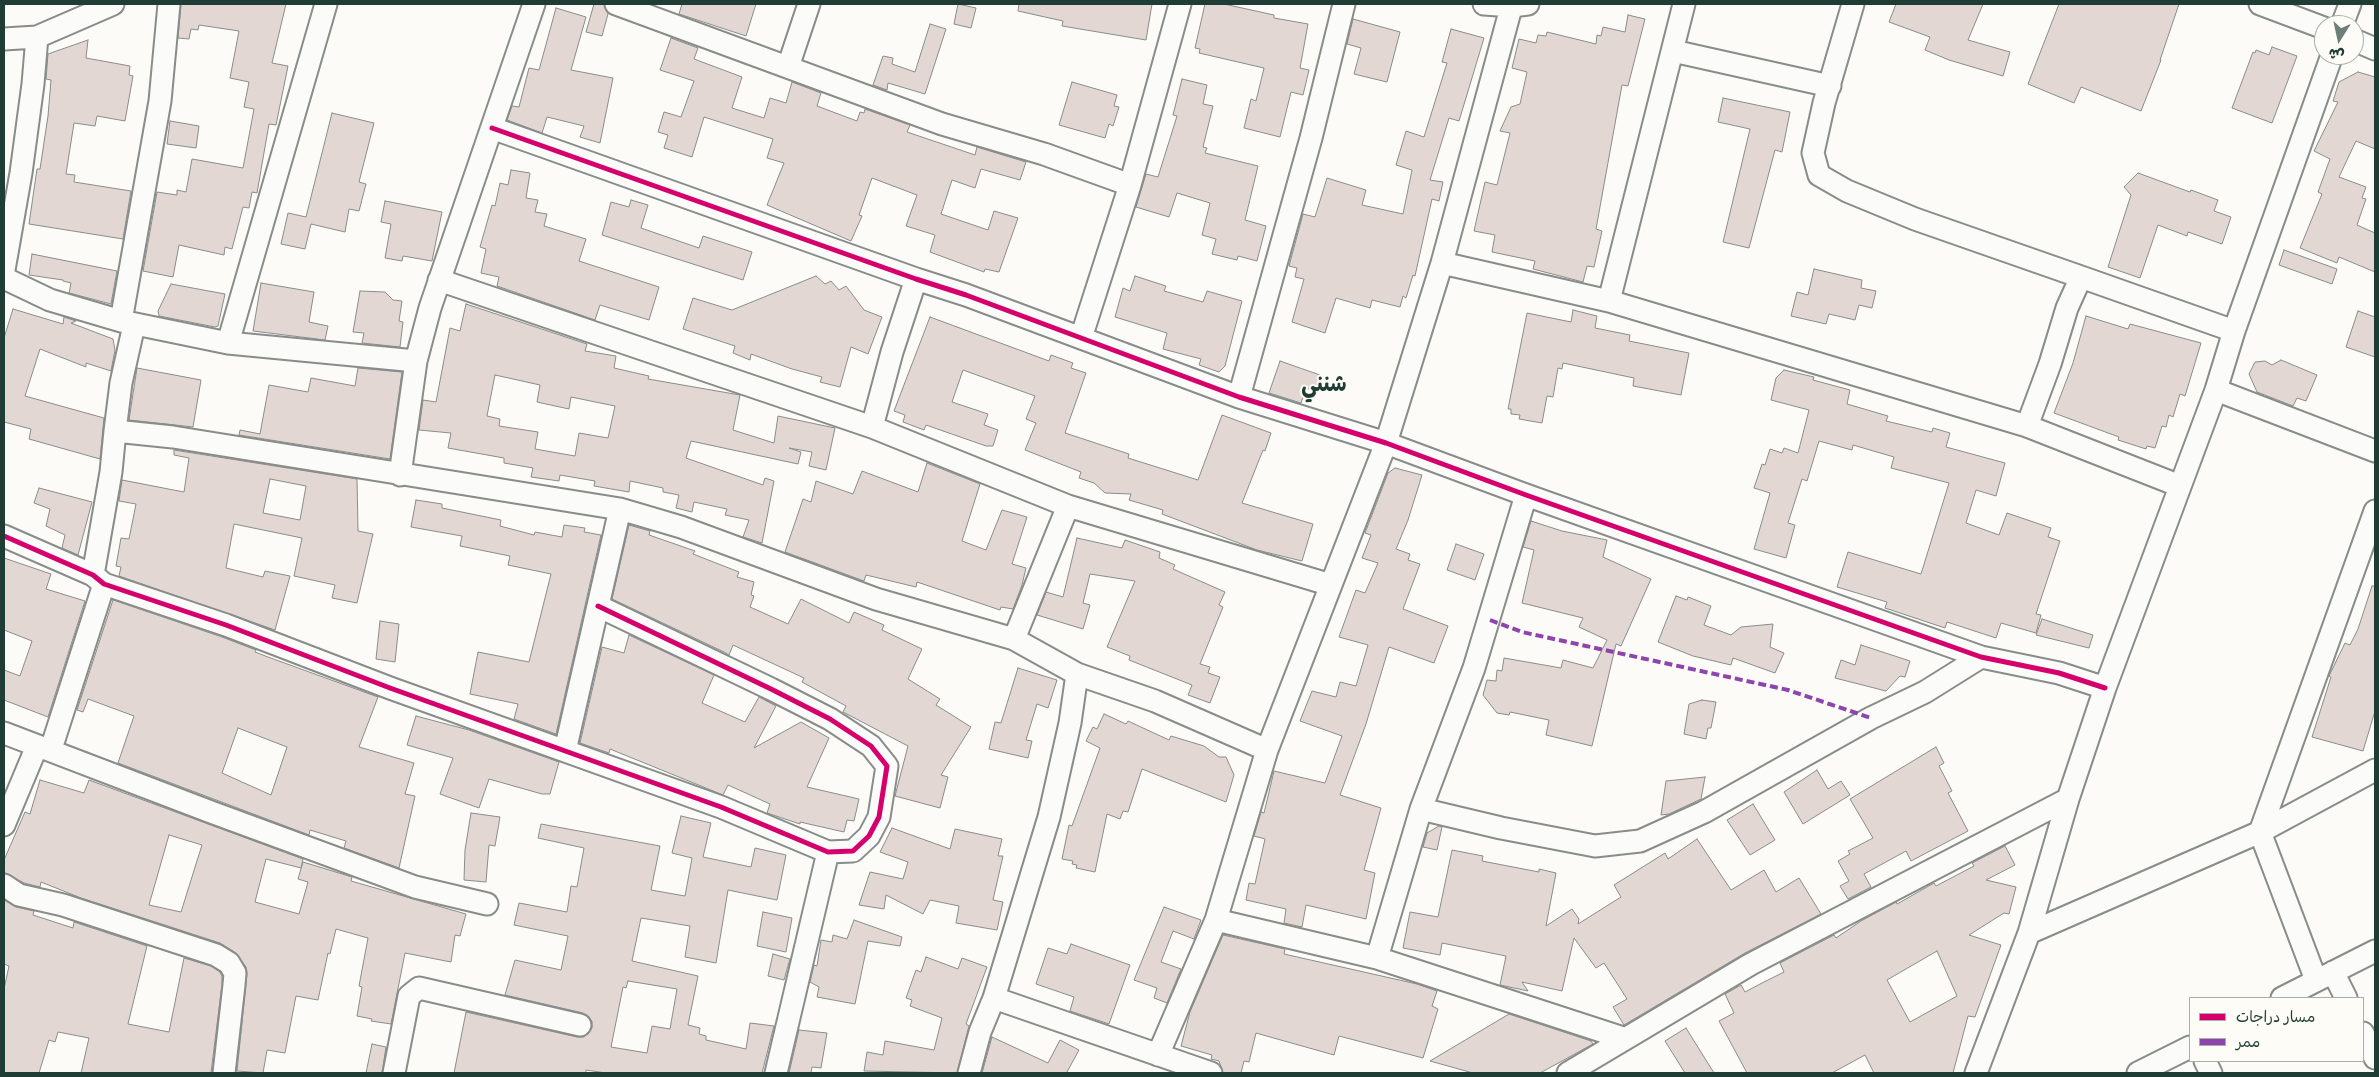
<!DOCTYPE html>
<html>
<head>
<meta charset="utf-8">
<style>
	body { margin:0 }
	#map { position:relative; width:2379px; height:1077px; overflow:hidden; background:#fcfbf8; font-family:Sriracha,"Playpen Sans Arabic",sans-serif }
	canvas { display:block }
	.frame { position:absolute; inset:0; border:5px solid #1f3d34; pointer-events:none }
	.legend { position:absolute; left:2189px; top:997px; width:175px; height:65px; box-sizing:border-box; background:#fdfcf7; border:1px solid #a4b0a9; margin:0; padding:6px 9px; list-style:none; font-size:15px; color:#1f3d34 }
	.legend li { display:flex; align-items:center; gap:10px; height:25px }
	.legend b { width:25px; border:1px solid #a4b0a9 }
	.north { position:absolute; left:2314px; top:15px; width:50px; height:50px; box-sizing:border-box; background:#fdfcf7; border:1px solid #a4b0a9; border-radius:50%; rotate:190deg; font-size:14px; font-weight:700; line-height:20px; text-align:center; color:#1f3d34 }
	.north::after { content:''; display:block; margin:auto; width:18px; height:22px; background:#6c8079; clip-path:polygon(50% 0,100% 100%,50% 72%,0 100%) }
</style>
</head>
<body>
<div id="map">
<canvas width="2379" height="1077"></canvas>
<div class="frame"></div>
<ul class="legend">
<li><b style="height:6px;background:#d6006c"></b>مسار دراجات</li>
<li><b style="height:6px;background:#8e44ad"></b>ممر</li>
</ul>
<div class="north">ش</div>
</div>
<script>
const c = document.querySelector('canvas').getContext('2d');
c.lineJoin = 'round';
function fillPath(path, color) { c.fillStyle = color; c.fill(path, 'evenodd'); }
const poly = rows => new Path2D(rows.map(r => 'M' + r).join(''));
function strokePath(path, color, width, dash) { c.strokeStyle = color; c.lineWidth = width; c.lineCap = dash ? 'butt' : 'round'; c.setLineDash(dash || []); c.stroke(path); }
function drawText(font, color, halo, rows, align = 'center') {
  c.font = font + ' Sriracha,"Playpen Sans Arabic",sans-serif'; c.lineWidth = 4; c.setLineDash([]); c.textBaseline = 'middle'; c.strokeStyle = halo; c.fillStyle = color; for (const [text, x, y, turn = 0] of rows) {
    c.save(); c.translate(x, y); c.rotate((+turn || 0) * Math.PI / 180); c.textAlign = isNaN(turn) ? turn : align; if (halo) c.strokeText(text, 0, 0); c.fillText(text, 0, 0); c.restore();
  }
}
const building = poly([
	[181,4,286,4,272,63,288,66,276,125,269,124,257,193,252,192,249,208,243,207,232,249,225,247,224,255,179,245,173,277,143,271,157,192,177,195,177,190,186,192,192,159,243,168,254,109,244,107,249,82,230,78,239,31,199,25,198,30,191,29,189,39,178,38,181,4],
	[594,4,604,4,608,14,602,36,586,32,594,4],
	[682,4,756,4,746,36,679,14,682,4],
	[958,4,976,8,971,28,954,24,958,4],
	[1019,4,1152,4,1146,40,1062,26,1063,21,1018,11,1019,4],
	[1205,4,1224,4,1274,15,1274,18,1308,24,1300,68,1309,70,1303,95,1291,92,1280,137,1244,128,1251,99,1256,101,1264,68,1199,53,1200,49,1195,48,1205,4],
	[1896,4,1983,4,1968,40,2010,52,2003,76,1949,60,1925,50,1930,37,1889,22,1896,4],
	[2059,4,2179,4,2160,60,2161,60,2141,111,2081,87,2074,103,2028,84,2059,4],
	[556,8,586,17,571,70,613,78,600,143,580,137,584,126,547,117,542,133,507,120,512,106,519,107,529,68,539,70,556,8],
	[1628,15,1645,19,1628,86,1622,85,1596,229,1602,231,1594,267,1587,266,1583,282,1533,269,1535,261,1492,252,1495,235,1474,231,1485,182,1497,185,1510,133,1500,131,1511,107,1520,104,1527,72,1512,68,1519,39,1536,43,1538,35,1546,36,1547,32,1596,44,1597,35,1601,36,1603,27,1625,32,1628,15],
	[1353,19,1400,32,1387,82,1354,74,1361,48,1347,44,1353,19],
	[930,24,946,29,925,94,888,83,887,90,873,85,883,56,893,58,892,64,915,72,930,24],
	[1451,29,1484,38,1459,121,1449,118,1430,180,1443,182,1439,201,1432,199,1415,276,1413,275,1406,298,1403,296,1400,307,1372,300,1370,308,1336,298,1325,333,1292,322,1304,279,1295,277,1297,268,1289,266,1303,214,1315,217,1327,178,1366,190,1362,205,1403,214,1412,170,1396,165,1406,131,1424,137,1447,63,1442,62,1451,29],
	[671,38,698,48,694,59,742,77,732,108,764,118,770,98,786,103,792,82,821,93,817,106,857,121,860,112,864,113,865,109,910,125,907,132,975,155,977,147,1026,162,1020,180,981,169,975,188,952,180,941,214,988,230,994,211,1018,218,999,272,985,269,984,272,930,252,935,235,906,226,917,195,872,178,859,215,862,216,851,241,767,205,784,163,767,158,773,139,704,117,692,157,664,148,668,135,658,132,664,112,681,117,694,81,660,70,671,38],
	[88,40,86,58,130,66,129,75,133,76,125,121,97,116,95,126,74,123,66,174,75,175,74,182,131,191,123,239,29,224,37,169,40,169,48,116,51,80,46,79,48,54,88,40],
	[2272,47,2297,56,2272,123,2232,108,2253,52,2255,53,2256,50,2269,55,2272,47],
	[2358,72,2375,77,2375,149,2356,141,2339,177,2366,187,2362,198,2366,199,2357,225,2375,233,2375,272,2339,257,2337,263,2300,248,2322,194,2318,192,2330,159,2314,151,2338,102,2333,101,2339,82,2358,72],
	[1182,79,1207,85,1203,104,1213,106,1203,147,1207,148,1205,153,1258,166,1245,220,1266,226,1257,261,1238,256,1237,260,1212,254,1216,239,1202,235,1210,203,1177,193,1169,217,1136,207,1146,174,1158,177,1177,116,1173,115,1182,79],
	[1072,82,1117,95,1114,106,1119,107,1113,126,1109,124,1105,138,1059,125,1072,82],
	[1723,98,1790,112,1782,152,1775,150,1749,248,1723,242,1750,129,1718,122,1723,98],
	[332,113,374,123,359,182,366,184,359,211,349,209,345,232,311,224,305,249,281,244,288,213,306,217,332,113],
	[170,121,199,126,196,148,167,144,170,121],
	[511,170,530,173,526,198,538,200,535,212,547,214,544,226,586,239,579,261,659,287,649,320,600,305,595,320,497,286,499,277,481,273,486,249,480,247,492,205,495,206,500,183,508,185,511,170],
	[2138,173,2190,192,2191,190,2218,200,2214,211,2231,217,2222,244,2188,232,2187,236,2158,225,2140,278,2108,267,2131,195,2124,187,2138,173],
	[631,200,648,205,641,228,699,248,703,236,752,252,743,280,602,235,611,202,629,207,631,200],
	[385,201,442,212,432,261,403,256,402,261,385,258,391,224,381,222,385,201],
	[2284,250,2337,269,2332,284,2279,265,2284,250],
	[32,254,117,271,111,304,69,293,71,283,63,281,63,280,29,275,32,254],
	[1814,269,1862,280,1861,288,1876,291,1872,308,1859,305,1855,320,1829,314,1826,324,1791,316,1797,292,1808,295,1814,269],
	[816,276,825,284,831,281,839,290,846,286,864,310,882,317,868,354,851,347,840,387,820,382,822,377,792,369,751,354,750,360,733,353,735,346,683,329,693,298,732,310,816,276],
	[1135,276,1166,286,1164,291,1203,302,1207,291,1242,301,1225,366,1219,372,1199,365,1201,359,1163,349,1167,333,1115,317,1123,288,1130,291,1135,276],
	[261,283,314,292,309,322,328,326,325,340,253,331,261,283],
	[171,284,225,294,218,326,215,327,159,316,158,311,171,284],
	[360,291,385,292,393,300,402,301,399,321,403,322,400,347,362,343,364,333,353,332,360,291],
	[466,304,587,344,585,351,616,356,614,368,649,376,648,379,740,395,733,430,774,443,778,416,835,428,826,470,809,466,812,452,789,448,801,452,798,464,691,441,686,458,763,485,765,478,774,481,762,543,743,537,749,520,725,515,727,509,694,502,692,512,676,508,679,495,663,492,663,488,630,481,629,492,594,486,595,481,560,475,559,481,531,477,533,468,504,463,504,458,448,448,451,433,419,430,423,400,436,402,450,328,460,331,466,304],
	[495,375,540,385,537,402,569,409,571,397,615,406,608,438,579,433,575,456,535,449,538,432,499,426,500,419,487,416,495,375],
	[13,309,63,324,64,317,76,321,71,323,113,339,115,350,111,371,86,363,86,367,40,349,25,396,104,418,100,459,29,439,31,429,4,422,4,338,13,309],
	[1573,310,1597,316,1595,328,1630,335,1629,341,1689,353,1681,395,1633,386,1634,378,1563,363,1562,369,1558,368,1553,397,1547,396,1542,423,1519,419,1520,415,1511,414,1511,409,1508,409,1527,313,1571,322,1573,310],
	[2358,311,2375,317,2375,357,2346,347,2358,311],
	[2086,316,2128,329,2130,324,2201,343,2185,396,2180,394,2173,417,2169,415,2166,427,2162,426,2155,448,2147,446,2146,449,2118,440,2119,437,2054,413,2073,363,2086,316],
	[930,317,1049,361,1051,355,1073,363,1071,368,1086,373,1065,433,1129,454,1128,458,1198,480,1222,415,1271,433,1265,451,1263,450,1242,503,1313,524,1302,561,1257,550,1162,514,1163,510,1129,500,1131,494,1105,493,1094,483,1079,478,1081,472,1025,450,1036,423,1026,419,1035,396,963,370,952,402,988,414,984,425,998,430,993,446,986,446,926,425,924,430,903,422,905,415,894,411,930,317],
	[2281,360,2317,375,2306,401,2297,398,2293,406,2257,392,2249,374,2255,362,2265,361,2272,365,2281,360],
	[1280,361,1320,375,1315,391,1306,388,1301,403,1269,393,1280,361],
	[137,368,201,380,193,427,129,420,137,368],
	[358,368,402,372,390,459,239,435,240,430,260,434,269,385,308,392,311,378,355,386,358,368],
	[1784,370,1814,377,1813,380,1850,390,1847,404,1888,416,1886,421,1932,432,1933,428,1950,433,1946,447,2005,463,1996,496,1976,490,1966,523,1999,535,2007,513,2051,528,2048,537,2060,541,2036,614,2041,615,2036,633,2001,623,1996,638,1947,622,1945,628,1885,608,1887,602,1837,587,1848,552,1921,574,1949,483,1891,468,1894,457,1853,445,1852,450,1819,441,1807,481,1802,479,1788,523,1795,525,1786,558,1754,549,1770,493,1754,488,1762,464,1765,465,1770,449,1782,453,1784,448,1798,453,1809,410,1771,400,1776,378,1784,370],
	[174,450,357,479,358,531,373,534,357,603,332,598,335,585,294,576,302,538,234,524,226,568,263,577,265,571,290,576,275,630,119,576,121,567,116,566,121,538,129,539,136,504,119,501,122,480,184,492,189,458,174,455,174,450],
	[270,479,306,486,300,520,263,513,270,479],
	[927,463,980,484,962,541,986,550,1002,510,1027,517,1012,564,1026,568,1022,585,1013,609,1001,607,1000,610,917,582,916,587,866,575,864,581,785,552,803,499,811,502,816,481,853,494,862,471,918,492,927,463],
	[1395,468,1422,475,1408,520,1396,549,1410,554,1408,560,1420,564,1403,609,1448,626,1434,663,1389,647,1366,724,1340,795,1381,808,1364,870,1375,873,1366,919,1306,905,1302,927,1284,923,1286,909,1246,900,1249,883,1255,884,1265,839,1254,836,1261,812,1264,813,1274,771,1325,783,1342,736,1300,721,1312,691,1336,697,1340,682,1356,686,1368,645,1339,637,1356,590,1365,593,1378,563,1362,558,1371,535,1365,533,1388,473,1395,468],
	[39,488,92,502,78,555,62,548,65,535,46,526,50,509,34,503,39,488],
	[416,500,442,504,442,508,501,520,500,526,534,535,535,532,562,537,564,525,585,528,584,532,601,535,556,734,514,719,518,704,470,694,478,652,529,662,551,574,508,565,510,556,460,546,462,536,411,527,416,500],
	[1531,521,1562,531,1607,540,1603,557,1651,579,1621,646,1616,644,1592,746,1546,735,1549,720,1510,712,1509,715,1497,713,1483,695,1487,680,1496,681,1497,670,1502,671,1504,658,1561,668,1563,660,1593,668,1607,640,1579,627,1583,618,1522,603,1534,550,1523,547,1531,521],
	[629,525,650,531,649,535,695,551,693,554,739,572,737,577,754,582,751,595,754,596,750,607,788,624,801,599,849,623,854,612,884,625,882,630,922,649,908,679,940,699,936,705,971,727,941,775,948,777,940,808,895,796,908,746,843,712,846,706,802,682,804,678,733,645,729,655,724,652,612,599,629,525],
	[1077,538,1122,548,1125,540,1160,552,1159,558,1175,565,1173,569,1225,592,1219,605,1223,607,1200,664,1210,667,1208,673,1220,677,1210,703,1188,695,1192,685,1129,660,1130,656,1107,647,1135,581,1090,574,1083,603,1090,605,1083,629,1037,615,1046,592,1063,597,1077,538],
	[1456,544,1484,554,1475,580,1447,570,1456,544],
	[4,558,51,574,46,589,85,601,48,717,4,700,4,670,20,676,32,641,4,630,4,558],
	[2372,586,2375,586,2375,711,2363,751,2312,737,2331,677,2329,676,2345,643,2350,645,2358,629,2372,586],
	[1676,596,1687,600,1688,597,1711,606,1704,625,1731,635,1741,627,1773,624,1770,647,1784,653,1775,673,1733,658,1731,665,1693,656,1658,642,1676,596],
	[113,600,222,637,256,650,255,652,268,657,378,697,359,747,414,763,405,794,415,796,399,868,344,848,346,841,310,830,309,835,118,763,134,716,88,699,83,712,77,710,113,600],
	[238,728,287,747,271,795,222,773,238,728],
	[2042,619,2093,635,2089,648,2036,635,2042,619],
	[380,621,399,624,395,662,376,659,380,621],
	[629,635,714,675,702,703,745,722,759,697,776,706,754,748,801,722,829,738,807,787,859,799,854,821,847,820,844,832,800,822,800,824,767,813,770,804,728,785,723,795,610,749,609,753,580,743,602,647,624,653,629,635],
	[1861,645,1910,661,1905,677,1900,676,1886,691,1835,678,1841,660,1855,665,1861,645],
	[1018,668,1057,680,1048,708,1037,704,1026,740,1032,741,1028,758,989,749,995,722,1001,723,1018,668],
	[1702,700,1716,702,1711,728,1708,728,1706,739,1684,734,1689,704,1702,700],
	[1104,714,1126,724,1128,721,1169,740,1171,736,1204,746,1219,757,1226,757,1234,775,1226,802,1142,769,1128,812,1123,811,1120,819,1107,814,1095,872,1076,868,1077,865,1072,864,1073,861,1062,859,1069,825,1072,826,1100,748,1086,741,1093,727,1097,729,1104,714],
	[416,716,469,730,559,762,550,794,542,794,489,779,479,808,440,794,453,758,407,745,416,716],
	[1936,747,1944,763,1939,766,1952,791,1948,793,1968,831,1911,861,1906,851,1864,874,1871,887,1848,899,1840,886,1849,881,1838,861,1850,854,1848,851,1873,838,1850,799,1936,747],
	[1817,770,1828,789,1841,781,1850,795,1803,824,1784,792,1817,770],
	[1705,777,1701,799,1669,814,1661,815,1666,781,1705,777],
	[40,780,84,793,89,780,303,859,301,868,266,859,255,902,299,914,308,882,298,879,303,862,352,877,351,881,466,914,460,936,455,935,451,962,405,953,391,1024,371,1021,372,1019,357,1016,362,987,359,986,368,938,336,929,330,954,328,953,318,1000,296,996,285,1053,267,1050,263,1073,237,1071,247,974,246,967,236,953,220,943,81,898,41,882,40,887,24,883,4,873,4,860,25,812,30,814,40,780],
	[169,835,202,845,181,912,149,905,169,835],
	[1753,804,1775,840,1750,855,1727,820,1753,804],
	[471,813,500,817,495,846,489,845,486,882,464,880,465,850,471,813],
	[681,816,711,823,703,857,751,867,755,848,786,855,777,900,728,890,716,963,685,957,690,926,641,918,632,961,698,976,688,1025,700,1028,699,1034,706,1036,706,1040,746,1049,750,1023,774,1026,762,1073,606,1073,586,1070,586,1073,454,1073,466,1012,577,1037,584,1037,592,1028,592,1021,583,1013,505,995,515,960,561,970,568,936,514,925,519,903,567,912,571,886,577,887,584,848,538,838,541,824,660,846,651,890,685,896,692,858,672,853,681,816],
	[628,981,677,989,670,1029,652,1026,647,1053,611,1047,623,987,626,988,628,981],
	[1439,826,1442,827,1437,850,1423,847,1427,833,1439,826],
	[892,828,950,849,955,829,1002,839,998,856,1003,856,993,900,1003,902,997,930,956,923,959,906,930,900,923,914,886,895,884,909,859,905,870,872,903,879,908,862,880,852,892,828],
	[1697,839,1731,890,1764,870,1776,892,1799,878,1821,914,1745,953,1624,1025,1613,1007,1627,999,1604,963,1596,968,1574,938,1562,991,1522,982,1528,991,1500,985,1506,956,1442,943,1440,955,1403,948,1410,912,1438,917,1452,850,1483,856,1482,861,1539,872,1539,869,1556,873,1546,926,1572,909,1579,919,1578,924,1621,897,1614,885,1665,853,1668,859,1697,839],
	[2005,846,2015,865,1986,880,2016,887,2009,914,2004,913,1969,935,2001,945,1975,1017,1968,1016,1953,1073,1874,1073,1865,1055,1832,1073,1747,1073,1719,1021,1734,1013,1725,994,1741,985,1745,992,1762,983,1784,972,1780,963,1834,935,1836,938,1861,921,1896,902,1897,904,1934,883,1936,886,1974,866,1972,863,2005,846],
	[1937,951,1957,996,1910,1022,1887,980,1937,951],
	[4,900,16,907,34,911,33,915,73,928,74,922,147,946,128,1024,169,1032,184,958,211,966,220,972,222,976,222,984,211,1073,81,1073,89,1038,58,1032,55,1042,49,1040,39,1073,4,1073,4,989,9,966,4,964,4,900],
	[1164,907,1201,920,1194,939,1173,931,1161,962,1181,969,1167,1003,1154,998,1157,988,1134,980,1164,907],
	[763,912,792,918,786,952,757,946,763,912],
	[854,920,902,937,900,946,868,941,855,1004,817,997,819,987,810,982,814,965,817,966,821,940,832,942,833,935,847,939,854,920],
	[1223,935,1285,949,1284,954,1417,984,1437,991,1432,1006,1438,1009,1423,1058,1339,1036,1334,1055,1256,1033,1249,1062,1244,1061,1241,1073,1223,1073,1219,1061,1211,1059,1212,1055,1181,1046,1190,1012,1223,935],
	[1071,944,1130,965,1109,1024,1070,1011,1074,997,1036,984,1048,948,1067,954,1071,944],
	[773,954,790,959,784,980,768,976,773,954],
	[926,957,958,969,962,958,987,967,966,1024,969,1026,957,1073,864,1071,867,1052,883,1055,885,1041,934,1050,942,1018,910,1006,912,1000,906,998,916,970,921,972,926,957],
	[1509,1014,1591,1041,1593,1044,1540,1073,1473,1073,1430,1061,1509,1014],
	[1686,1028,1714,1073,1685,1073,1665,1041,1686,1028],
	[799,1030,827,1033,821,1068,812,1067,811,1073,789,1073,799,1030],
	[992,1037,1048,1063,1060,1040,1079,1050,1067,1072,1070,1073,982,1073,992,1037],
	[372,1044,386,1047,382,1073,366,1073,372,1044]
]);
const minor = poly([
	[616,4,942,124,1044,154,1130,185],
	[1484,4,1512,6,1528,4],
	[1853,4,1824,103,1813,153,1819,175,1847,191,1915,219,2081,277],
	[2260,4,2324,28],
	[2342,25,2350,4],
	[4,39,37,37,113,4],
	[2354,40,2375,49],
	[1673,51,1830,86],
	[788,67,809,4],
	[492,128,916,279,966,295,1239,397,1386,443,1526,495,1981,657,2059,673,2105,688],
	[1442,263,1609,301,2027,426,2050,364,2067,308,2081,277,2234,331],
	[4,270,21,173,33,84,37,37],
	[4,278,50,300,121,321,228,343,326,4],
	[916,279,892,352,872,427,1068,506,1331,585],
	[439,280,872,427],
	[1609,301,1684,4],
	[121,321,160,101,169,4],
	[1081,338,1130,185,1180,4],
	[228,343,416,361],
	[2216,390,2375,451],
	[1239,397,1311,138,1344,4],
	[2027,426,2180,486],
	[115,431,121,383,134,325],
	[400,475,416,361,430,308,534,4],
	[4,536,93,575,104,584,226,625,390,688,721,807,828,852,853,851,869,836,879,817,887,766,871,746,830,719,771,689,598,606],
	[93,575,111,472,115,431,173,437,620,509],
	[1014,639,1068,506],
	[4,733,211,812,415,887,487,904],
	[51,749,104,584],
	[565,751,620,509,681,527,876,599,1014,639,1077,674,1155,701,1267,750],
	[1421,809,1501,828,1595,846,1640,841,1704,812,1871,718,1925,692,1981,657],
	[4,825,37,746],
	[4,885,19,895,63,905,216,955,229,963,235,973,234,985,224,1073],
	[1216,920,1377,958,1623,1038],
	[2029,933,2260,832,2375,770],
	[1377,958,1421,809,1474,668,1526,495],
	[2333,972,2346,998],
	[2316,980,2260,832,2375,511],
	[994,998,1211,1073],
	[2282,998,2375,951],
	[2363,1033,2375,1058],
	[1158,1055,1216,920,1267,750,1386,443,1442,263,1512,4],
	[2205,1061,2211,1073],
	[394,1073,409,996,419,988,580,1025],
	[776,1073,828,852],
	[969,1073,980,1032,994,998,1049,817,1070,723,1077,674],
	[1568,1073,1751,964,2068,799],
	[1976,1073,2029,933,2068,799,2105,688,2216,390,2234,331,2332,55],
	[2138,1073,2190,1047]
]);
const quiet = poly([
	[1490,620,1522,632,1788,690,1871,718]
]);
const cycleway = poly([
	[492,128,916,279,966,295,1239,397,1386,443,1526,495,1981,657,2059,673,2105,688],
	[4,536,93,575,104,584,226,625,390,688,721,807,828,852,853,851,869,836,879,817,887,766,871,746,830,719,771,689,598,606]
]);
const districtNames = [
	["شنني",1324,385]
];
fillPath(building, '#e3d7d4');
strokePath(building, '#888d8a', 1);
strokePath(minor, '#888d8a', 25);
strokePath(minor, '#fbfbf9', 21);
strokePath(quiet, '#8e44ad', 4, [8, 4]);
strokePath(cycleway, '#d6006c', 5);
drawText('bold 22px', '#1f3d34', '#fdfcf7', districtNames);
</script>
</body>
</html>
